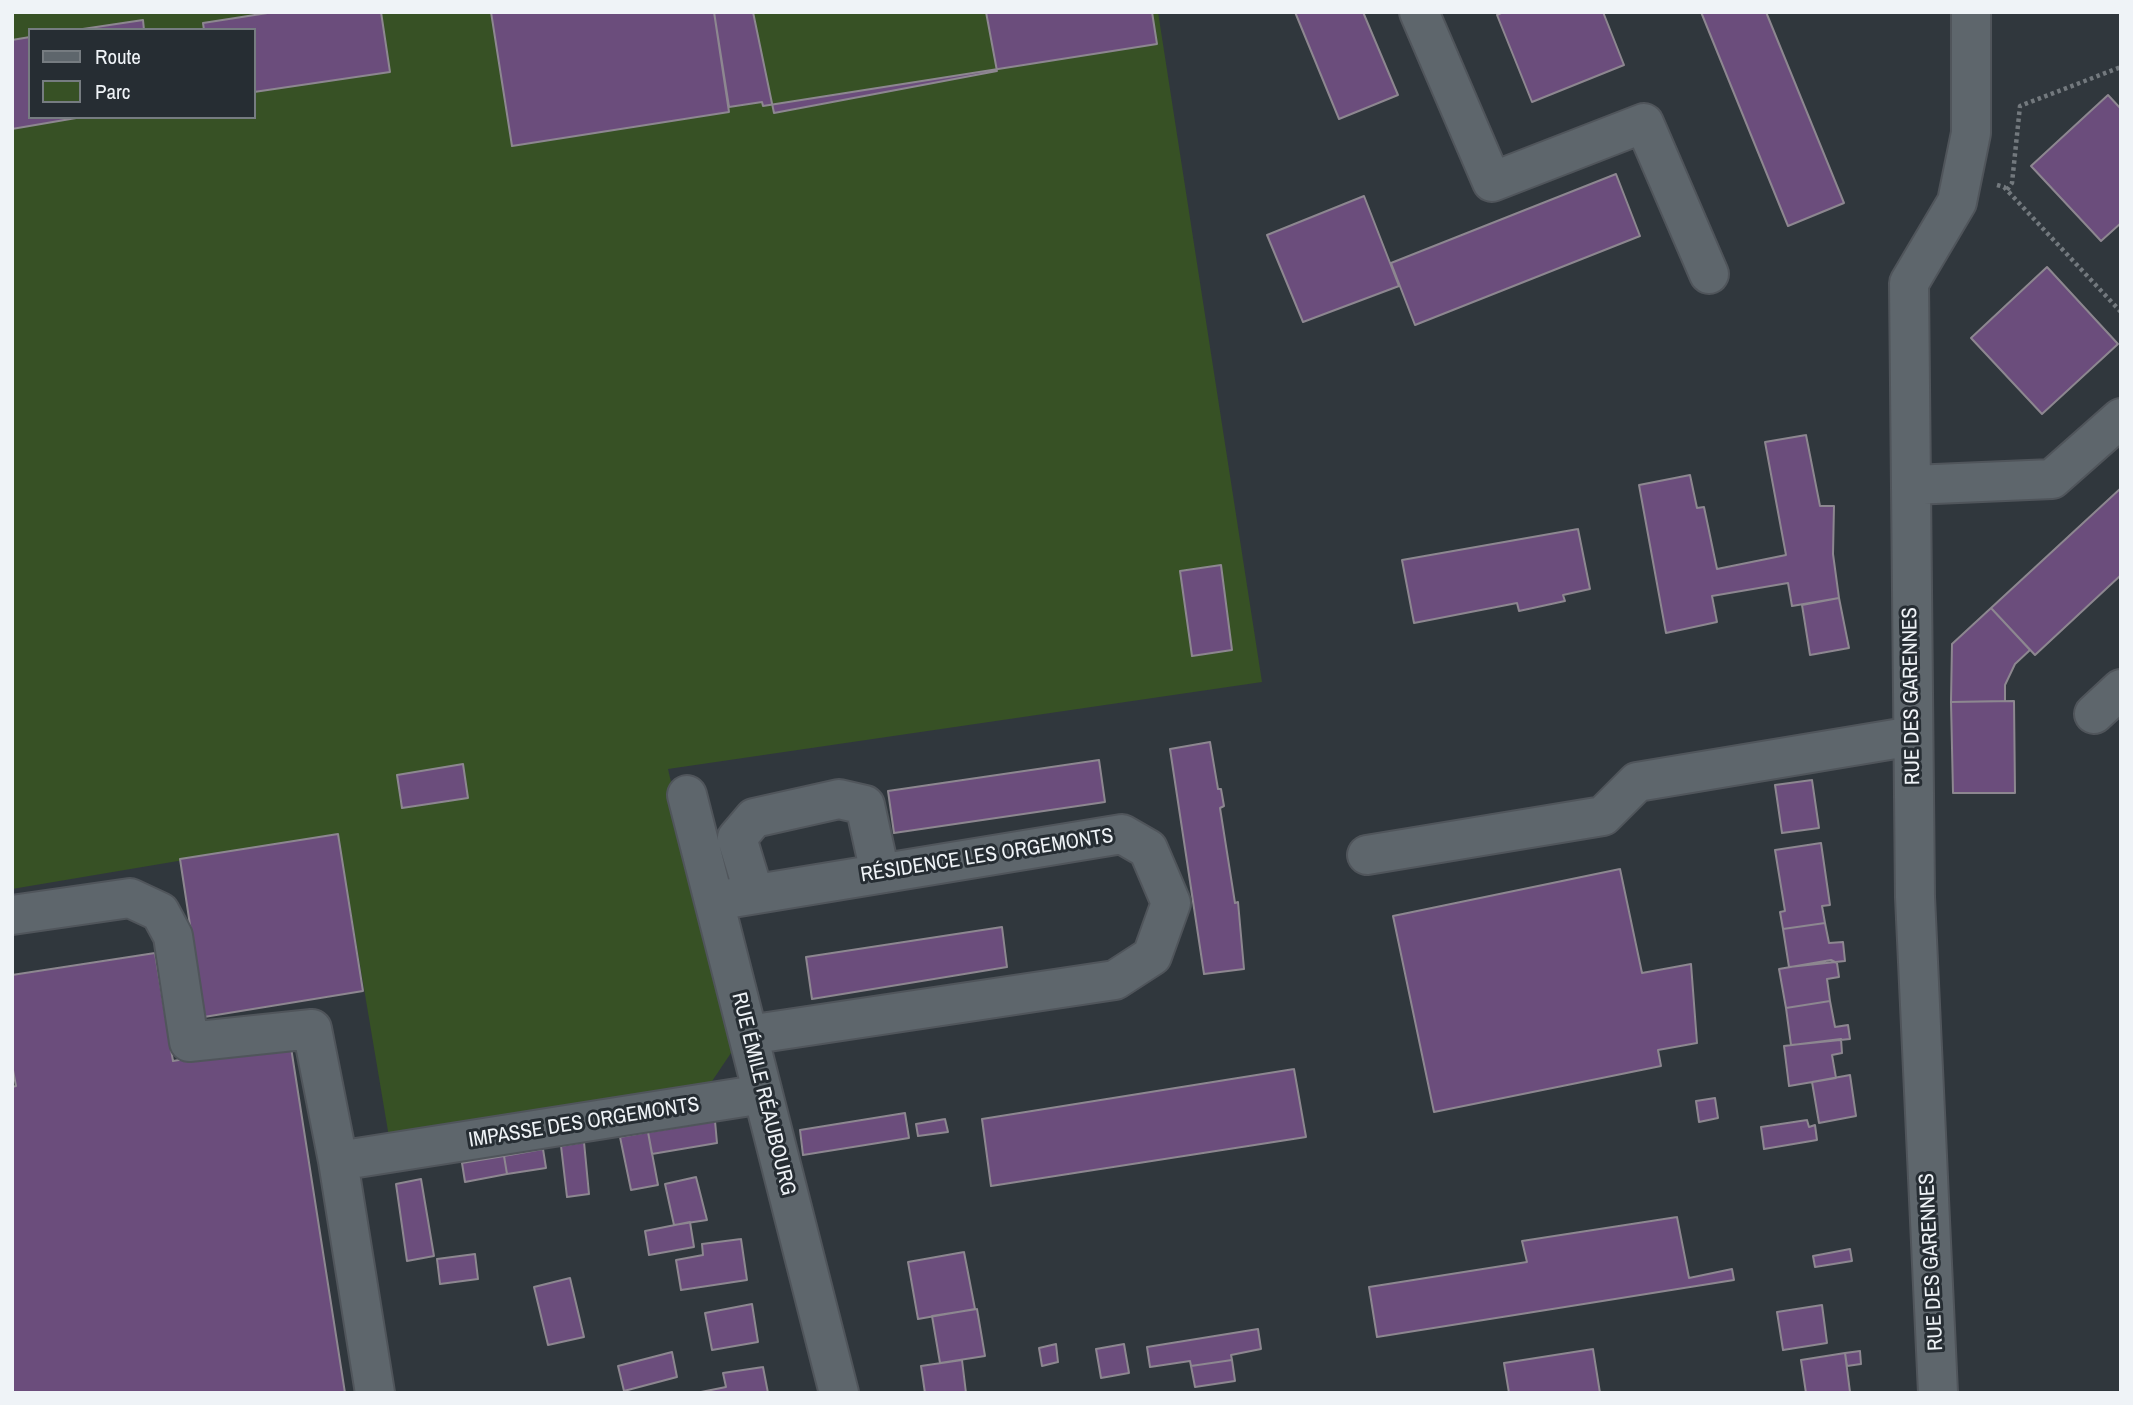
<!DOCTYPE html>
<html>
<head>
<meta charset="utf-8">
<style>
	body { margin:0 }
	#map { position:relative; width:2133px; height:1405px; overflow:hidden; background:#30373d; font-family:"Archivo Narrow",sans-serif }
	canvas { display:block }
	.frame { position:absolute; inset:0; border:14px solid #eff3f7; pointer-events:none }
	.legend { position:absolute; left:28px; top:28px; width:228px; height:91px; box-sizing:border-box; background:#262d33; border:2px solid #767c81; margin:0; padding:9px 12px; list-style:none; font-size:21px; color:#eff3f7 }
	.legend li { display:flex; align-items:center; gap:14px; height:35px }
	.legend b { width:35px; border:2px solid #767c81 }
</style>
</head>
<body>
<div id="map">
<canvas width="2133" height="1405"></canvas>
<div class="frame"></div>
<ul class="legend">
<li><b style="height:9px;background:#5e666c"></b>Route</li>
<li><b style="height:19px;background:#375125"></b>Parc</li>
</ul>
</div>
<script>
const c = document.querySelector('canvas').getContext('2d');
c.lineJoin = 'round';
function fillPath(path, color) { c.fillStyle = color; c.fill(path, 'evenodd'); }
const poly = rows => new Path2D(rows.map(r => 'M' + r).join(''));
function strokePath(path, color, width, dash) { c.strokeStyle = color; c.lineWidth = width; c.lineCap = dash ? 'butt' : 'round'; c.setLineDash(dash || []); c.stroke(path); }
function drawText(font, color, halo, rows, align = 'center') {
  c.font = font + ' "Archivo Narrow",sans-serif'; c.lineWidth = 6; c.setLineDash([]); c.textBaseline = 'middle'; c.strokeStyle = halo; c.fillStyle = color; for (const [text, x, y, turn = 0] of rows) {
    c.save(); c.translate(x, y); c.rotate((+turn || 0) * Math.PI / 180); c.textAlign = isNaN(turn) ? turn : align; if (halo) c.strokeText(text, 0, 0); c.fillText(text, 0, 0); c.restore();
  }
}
const green = poly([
	[12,12,1158,12,1262,682,668,769,733,1050,702,1096,389,1137,338,834,12,889],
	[30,30,254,30,254,117,30,117]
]);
const building = poly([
	[274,12,381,12,390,72,254,92,254,30,204,30,203,23,274,12],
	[491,12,714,12,729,112,512,146,491,12],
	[714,12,1152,12,1157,44,763,106,762,102,729,107,714,12],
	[753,12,986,12,997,71,774,113,753,12],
	[1295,12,1363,12,1398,95,1339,119,1295,12],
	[1503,12,1603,12,1624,65,1532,102,1497,15,1503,12],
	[1701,12,1766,12,1844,203,1788,226,1701,12],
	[143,20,144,30,76,30,143,20],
	[30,37,30,117,82,117,12,129,12,40,30,37],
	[2108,95,2121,109,2121,223,2101,241,2031,166,2108,95],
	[1616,174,1640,236,1415,325,1391,263,1616,174],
	[1364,196,1399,286,1303,322,1267,235,1364,196],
	[2047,267,2118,344,2042,414,1971,338,2047,267],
	[1806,435,1820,506,1834,506,1833,554,1839,598,1792,606,1788,583,1712,596,1717,622,1666,633,1639,485,1690,475,1697,508,1704,507,1717,569,1786,555,1765,442,1806,435],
	[2121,488,2121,575,2035,655,1991,608,2121,488],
	[1578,529,1590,589,1563,595,1565,601,1519,611,1517,603,1414,623,1402,560,1578,529],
	[1221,565,1232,650,1192,656,1180,571,1221,565],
	[1839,598,1849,648,1810,655,1802,605,1839,598],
	[1991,608,2030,650,2015,664,2005,685,2005,701,1951,702,1952,644,1991,608],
	[2014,701,2015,793,1953,793,1951,702,2014,701],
	[1210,742,1218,789,1221,789,1224,806,1220,808,1235,903,1238,902,1244,969,1204,974,1170,749,1210,742],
	[1099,760,1105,802,894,833,888,791,1099,760],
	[463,764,468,798,402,808,397,775,463,764],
	[1812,780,1819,828,1782,833,1775,785,1812,780],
	[338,834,363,991,204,1017,180,859,338,834],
	[1821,843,1830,905,1822,906,1825,923,1783,929,1780,912,1785,911,1775,850,1821,843],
	[1620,869,1642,973,1691,964,1697,1043,1658,1050,1661,1066,1434,1112,1393,916,1620,869],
	[1825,923,1829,943,1843,942,1845,961,1789,967,1783,929,1825,923],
	[1002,927,1007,967,812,999,806,957,1002,927],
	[155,953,173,1061,290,1041,345,1393,12,1393,12,1087,16,1086,12,1065,12,975,155,953],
	[1831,960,1837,963,1839,977,1827,979,1830,1001,1786,1008,1779,969,1831,960],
	[1830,1001,1835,1027,1848,1025,1850,1039,1791,1045,1786,1008,1830,1001],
	[1841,1039,1842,1053,1832,1055,1836,1078,1789,1086,1784,1046,1841,1039],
	[1294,1069,1306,1137,991,1186,982,1119,1294,1069],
	[1850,1075,1856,1116,1819,1123,1812,1082,1850,1075],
	[1715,1098,1718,1118,1699,1122,1696,1101,1715,1098],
	[905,1113,909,1138,803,1155,800,1130,905,1113],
	[945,1119,948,1132,918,1136,916,1124,945,1119],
	[1807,1120,1809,1127,1815,1125,1817,1140,1764,1149,1761,1127,1807,1120],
	[715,1121,717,1143,652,1154,648,1132,715,1121],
	[648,1132,658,1185,631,1190,620,1137,648,1132],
	[584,1142,589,1194,567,1197,561,1146,584,1142],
	[543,1149,546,1168,507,1174,504,1156,543,1149],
	[504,1156,507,1174,465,1182,462,1163,504,1156],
	[696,1177,707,1220,674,1225,665,1184,696,1177],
	[421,1179,434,1256,407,1261,396,1184,421,1179],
	[1677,1217,1689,1278,1732,1269,1734,1280,1377,1337,1369,1287,1527,1262,1522,1241,1677,1217],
	[690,1222,694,1247,649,1255,645,1231,690,1222],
	[741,1239,747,1280,681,1290,676,1260,703,1255,702,1244,741,1239],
	[1850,1249,1852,1261,1815,1267,1813,1256,1850,1249],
	[964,1252,975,1309,918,1319,908,1262,964,1252],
	[475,1254,478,1279,440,1284,437,1259,475,1254],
	[570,1278,584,1337,548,1345,534,1287,570,1278],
	[752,1304,758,1342,712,1350,705,1313,752,1304],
	[1822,1305,1827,1343,1783,1350,1777,1312,1822,1305],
	[977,1309,985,1356,940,1363,932,1316,977,1309],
	[1258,1329,1261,1349,1231,1355,1232,1360,1191,1366,1190,1361,1150,1367,1147,1347,1258,1329],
	[1056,1344,1058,1362,1042,1366,1039,1348,1056,1344],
	[1124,1344,1129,1373,1101,1378,1096,1349,1124,1344],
	[1593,1349,1600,1393,1509,1393,1504,1363,1593,1349],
	[1860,1351,1861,1364,1847,1366,1845,1353,1860,1351],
	[672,1352,677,1377,624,1391,618,1366,672,1352],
	[1845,1353,1850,1392,1806,1393,1801,1360,1845,1353],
	[962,1360,966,1393,925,1393,921,1366,962,1360],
	[1232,1360,1235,1381,1195,1387,1191,1366,1232,1360],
	[763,1367,768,1393,696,1393,726,1387,723,1373,763,1367]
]);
const path = poly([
	[1997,185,2004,187,2121,312],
	[2007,190,2012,183,2020,106,2121,67]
]);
const minor = poly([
	[1419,12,1492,182,1644,123,1709,274],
	[1912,485,2052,479,2121,418],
	[2094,714,2121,689],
	[687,795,839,1393],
	[1367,855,1603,816,1637,782,1913,736],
	[754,894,737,838,754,818,839,799,865,805,880,873],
	[714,901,1122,834,1148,849,1171,903,1152,956,1115,980,748,1035],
	[12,915,130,898,160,912,173,936,189,1042,312,1029,338,1161,375,1393],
	[338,1161,763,1094],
	[1938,1393,1915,897,1909,283,1957,202,1971,133,1971,12]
]);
const streetNames = [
	["RUE DES GARENNES",1912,696,-91],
	["RÉSIDENCE LES ORGEMONTS",987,856,-9],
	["RUE ÉMILE RÉAUBOURG",763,1094,76],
	["IMPASSE DES ORGEMONTS",584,1123,-9],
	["RUE DES GARENNES",1932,1262,-93]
];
fillPath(green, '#375125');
fillPath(building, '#6b4d7c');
strokePath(building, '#8d8790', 2);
strokePath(minor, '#50555b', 42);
strokePath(path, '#73797e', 4.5, [3.5, 3.5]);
strokePath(minor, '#5e666c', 38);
drawText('21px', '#eff3f7', '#262d33', streetNames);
</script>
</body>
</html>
